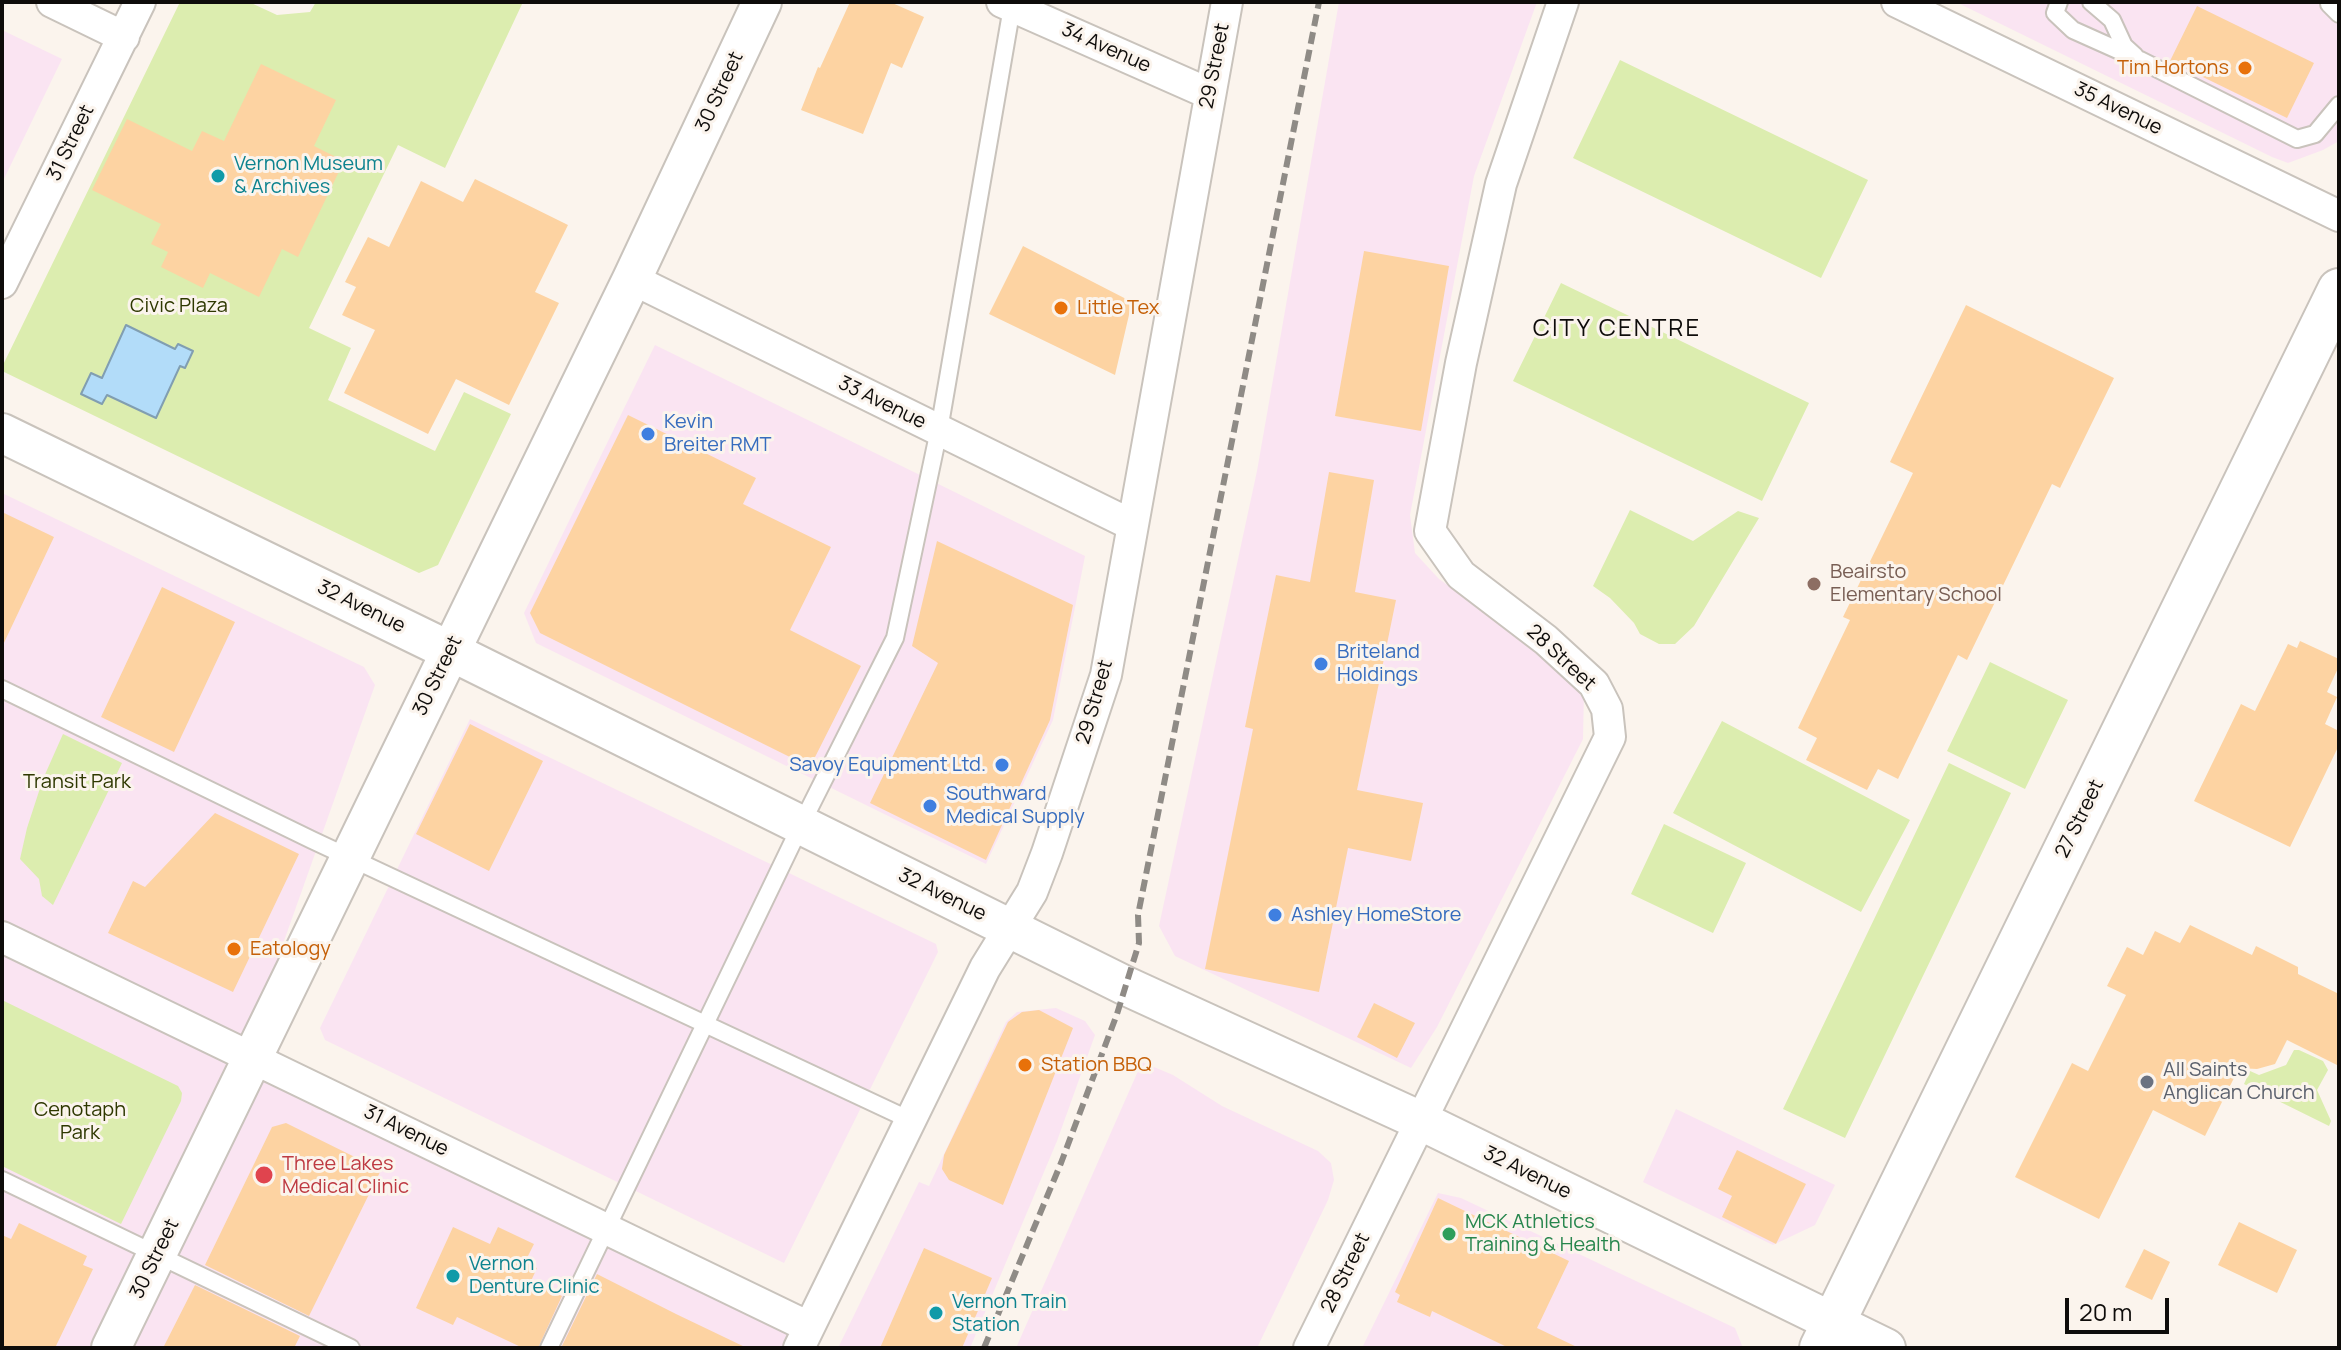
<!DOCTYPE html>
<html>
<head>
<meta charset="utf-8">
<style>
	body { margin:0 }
	#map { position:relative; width:2341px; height:1350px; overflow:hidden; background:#fbf4ed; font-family:Manrope,sans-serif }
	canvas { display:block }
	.frame { position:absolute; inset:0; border:4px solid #0e0c0a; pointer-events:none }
	.scale { position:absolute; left:2065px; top:1298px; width:104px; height:36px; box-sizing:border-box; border:4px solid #0e0c0a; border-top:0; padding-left:10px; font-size:24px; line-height:28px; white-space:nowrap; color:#0e0c0a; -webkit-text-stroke:6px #fbf4ed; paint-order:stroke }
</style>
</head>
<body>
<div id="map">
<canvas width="2341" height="1350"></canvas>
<div class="frame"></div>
<div class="scale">20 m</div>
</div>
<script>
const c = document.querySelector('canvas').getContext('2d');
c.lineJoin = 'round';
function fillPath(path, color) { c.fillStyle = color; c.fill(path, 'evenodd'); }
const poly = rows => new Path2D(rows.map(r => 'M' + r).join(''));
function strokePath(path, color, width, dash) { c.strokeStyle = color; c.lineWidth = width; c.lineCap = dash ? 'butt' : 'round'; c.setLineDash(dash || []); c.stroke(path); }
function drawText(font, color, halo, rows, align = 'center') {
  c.font = font + ' Manrope,sans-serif'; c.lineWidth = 6; c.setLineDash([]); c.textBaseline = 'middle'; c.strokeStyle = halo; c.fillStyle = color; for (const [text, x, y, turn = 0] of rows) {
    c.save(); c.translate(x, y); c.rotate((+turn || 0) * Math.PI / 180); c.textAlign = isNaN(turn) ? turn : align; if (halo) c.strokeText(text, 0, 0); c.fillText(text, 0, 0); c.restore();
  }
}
const commercial = poly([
	[1339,2,1537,2,1474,176,1410,515,1415,553,1439,579,1509,629,1584,690,1583,739,1437,1027,1411,1068,1175,956,1159,926,1257,471],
	[1956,2,2339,2,2339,141,2323,150,2288,163,2272,157],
	[2,30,62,59,2,183],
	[655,345,1085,556,1053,720,986,864,536,643,524,613],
	[2,493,364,667,375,685,279,955,279,1051,295,1077,809,1327,799,1348,2,1348],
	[470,719,936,944,938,952,784,1263,325,1040,320,1028],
	[1056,1008,1085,1021,1095,1035,1057,1141,970,1348,838,1348,919,1182,929,1186,1006,1022,1017,1012],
	[1142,1062,1173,1075,1222,1106,1318,1151,1331,1163,1334,1180,1328,1200,1257,1348,1016,1348],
	[1676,1109,1835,1185,1815,1225,1773,1245,1643,1182],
	[1438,1193,1461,1198,1735,1328,1743,1348,1362,1348]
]);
const green = poly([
	[180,2,249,2,277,15,310,12,316,2,523,2,445,168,398,145,309,328,351,348,328,400,435,451,464,392,511,414,438,565,419,573,2,371,2,367],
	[1620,60,1868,180,1821,278,1573,158],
	[1561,283,1809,403,1762,501,1513,381],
	[1630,510,1693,541,1738,511,1759,518,1694,626,1675,644,1659,644,1640,634,1634,623,1610,598,1593,586],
	[1990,662,2068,700,2025,789,1947,751],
	[1722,721,1910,820,1861,912,1673,813],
	[63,734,122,763,53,905,42,896,39,879,20,859,27,828,43,779],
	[1949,763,2011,793,1845,1138,1783,1109],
	[1664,824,1746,863,1713,933,1631,894],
	[2,1000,178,1086,182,1093,181,1101,121,1224,2,1166],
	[2294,1050,2299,1050,2323,1061,2328,1070,2317,1090,2331,1121,2329,1126,2244,1084,2250,1071,2259,1075,2286,1065]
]);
const water = poly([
	[126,325,175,349,178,344,193,351,185,368,180,366,156,418,107,395,102,404,81,394,91,373,102,378,126,325]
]);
const building = poly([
	[850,2,890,2,924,17,902,68,891,63,863,134,801,110,818,67,820,68],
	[2197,6,2314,63,2287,118,2170,61],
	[261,64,336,100,314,146,344,161,298,257,282,249,259,297,210,273,203,288,161,267,168,252,151,244,161,224,92,190,127,119,192,151,202,131,224,141],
	[475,179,568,225,535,292,559,303,509,405,456,379,428,434,344,393,375,330,342,315,356,287,345,282,368,237,389,247,421,181,463,202],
	[1023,246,1132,302,1115,375,989,314],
	[1364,251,1449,266,1421,431,1335,416],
	[1966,305,2114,378,2060,488,2052,484,1967,660,1958,655,1898,779,1878,769,1867,790,1806,760,1817,738,1798,728,1850,620,1843,617,1913,473,1890,462],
	[628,415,756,478,743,504,831,547,790,630,861,666,810,767,540,633,530,613],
	[1329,472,1374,480,1355,592,1396,600,1357,790,1423,803,1411,861,1348,848,1319,992,1205,969,1253,729,1245,727,1276,575,1310,582],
	[2,512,54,537,2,647],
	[937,541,1073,605,1050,720,986,860,870,803,938,663,912,646],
	[162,587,235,622,174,752,101,717],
	[2300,641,2339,659,2339,666,2327,692,2337,697,2325,724,2339,731,2339,745,2290,847,2194,801,2241,704,2255,711,2288,644,2297,648],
	[470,724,543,761,489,871,416,834],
	[215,813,299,854,233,992,108,933,133,881,145,887],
	[2190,925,2252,955,2256,946,2298,967,2298,974,2339,994,2339,1066,2287,1040,2275,1064,2257,1069,2239,1068,2205,1136,2153,1110,2099,1219,2015,1177,2072,1063,2088,1071,2126,995,2107,986,2127,947,2143,955,2155,931,2180,943],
	[1374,1003,1415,1023,1397,1058,1357,1037],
	[1039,1010,1073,1028,1003,1205,949,1180,942,1169,944,1155,1008,1022,1022,1012],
	[286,1123,381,1170,309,1316,205,1265,272,1127],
	[1737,1150,1806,1184,1776,1244,1722,1217,1732,1196,1718,1189],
	[1438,1198,1569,1261,1537,1328,1579,1348,1509,1348,1432,1311,1430,1317,1397,1302,1400,1295,1395,1292],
	[2239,1222,2297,1250,2277,1293,2218,1265],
	[19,1223,87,1256,83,1265,93,1269,55,1348,2,1348,2,1235,11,1239],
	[453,1227,490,1244,498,1227,534,1244,525,1262,537,1268,531,1281,562,1296,538,1348,523,1348,457,1317,453,1325,416,1308],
	[924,1248,992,1278,962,1348,880,1348],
	[2144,1249,2170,1262,2152,1300,2125,1287],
	[597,1274,676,1314,747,1348,561,1348],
	[195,1285,300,1336,294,1348,163,1348]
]);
const service = poly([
	[2059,2,2055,13,2073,30,2140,60,2297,139,2315,134,2339,105],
	[2091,2,2112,20,2124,46,2135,56],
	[2329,4,2339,14],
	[2,689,312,840,910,1120],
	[2,1180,351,1348],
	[549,1348,801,825,895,638,939,430,1012,7]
]);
const minor = poly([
	[52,2,124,37],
	[1002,2,1210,94],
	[1897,2,2339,216],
	[632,279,1132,525],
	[2,283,140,2],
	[2,937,809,1327],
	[799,1348,985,968,1032,892,1047,853,1106,675,1227,2],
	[1309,1348,1610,737,1607,709,1594,684,1546,640,1461,575,1430,531,1461,363,1501,184,1563,2]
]);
const tertiary = poly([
	[2,433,450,651,1126,986,1421,1121,1886,1348],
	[111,1348,632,279,762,2]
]);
const secondary = poly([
	[1821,1348,2339,290]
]);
const rail = poly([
	[984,1348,1061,1163,1117,1014,1139,943,1138,915,1319,2]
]);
const markers = [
	[2245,68,8,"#e8710a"],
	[218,176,8,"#0f9aa8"],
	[1061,308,8,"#e8710a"],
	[648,434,8,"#3f7fe0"],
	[1814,584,8,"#8d6e63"],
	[1321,664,8,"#3f7fe0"],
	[1002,765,8,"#3f7fe0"],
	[930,806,8,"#3f7fe0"],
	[1275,915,8,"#3f7fe0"],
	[234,949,8,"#e8710a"],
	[1025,1065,8,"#e8710a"],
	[2147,1082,8,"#6b7280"],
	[264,1175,10,"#e0444e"],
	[1449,1234,8,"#2e9e5b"],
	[453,1276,8,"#0f9aa8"],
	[936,1313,8,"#0f9aa8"]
];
const streetNames = [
	["34 Avenue",1106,48,24],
	["29 Street",1215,66,-79],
	["30 Street",720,92,-65],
	["35 Avenue",2118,109,26],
	["31 Street",71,143,-64],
	["33 Avenue",882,403,26],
	["32 Avenue",361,607,26],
	["28 Street",1561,658,43],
	["30 Street",438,676,-64],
	["29 Street",1095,702,-74],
	["27 Street",2080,819,-64],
	["32 Avenue",942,895,26],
	["31 Avenue",406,1131,26],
	["32 Avenue",1527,1173,26],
	["30 Street",155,1259,-64],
	["28 Street",1346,1273,-64]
];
const foodNames = [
	["Tim Hortons",2229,68,"right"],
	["Little Tex",1077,308],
	["Eatology",250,949],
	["Station BBQ",1041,1065]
];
const cultureNames = [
	["Vernon Museum",234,164],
	["& Archives",234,187],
	["Vernon",469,1264],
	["Denture Clinic",469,1287],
	["Vernon Train",952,1302],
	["Station",952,1325]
];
const parkNames = [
	["Civic Plaza",179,306],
	["Transit Park",77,782],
	["Cenotaph",80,1110],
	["Park",80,1133]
];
const shopNames = [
	["Kevin",664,422],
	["Breiter RMT",664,445],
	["Briteland",1337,652],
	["Holdings",1337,675],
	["Savoy Equipment Ltd.",986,765,"right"],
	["Southward",946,794],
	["Medical Supply",946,817],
	["Ashley HomeStore",1291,915]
];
const educationNames = [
	["Beairsto",1830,572],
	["Elementary School",1830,595]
];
const worshipNames = [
	["All Saints",2163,1070],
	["Anglican Church",2163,1093]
];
const healthNames = [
	["Three Lakes",282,1164],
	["Medical Clinic",282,1187]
];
const leisureNames = [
	["MCK Athletics",1465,1222],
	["Training & Health",1465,1245]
];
const quarterNames = [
	["CITY CENTRE",1617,329]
];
fillPath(commercial, '#fae4f2');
fillPath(green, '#dcedaf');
fillPath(water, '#b2dcf9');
strokePath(water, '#819eb1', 2);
fillPath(building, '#fdd3a2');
strokePath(service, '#c9c3bc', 20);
strokePath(minor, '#c9c3bc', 34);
strokePath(tertiary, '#c9c3bc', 42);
strokePath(secondary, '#c9c3bc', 46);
strokePath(service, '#fff', 16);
strokePath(minor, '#fff', 30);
strokePath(tertiary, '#fff', 38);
strokePath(secondary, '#fff', 42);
strokePath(rail, '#8f8b86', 6, [12, 6]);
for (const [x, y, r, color] of markers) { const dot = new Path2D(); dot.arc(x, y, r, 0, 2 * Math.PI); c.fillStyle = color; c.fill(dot); strokePath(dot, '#fbf4ed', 3); }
drawText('20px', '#0e0c0a', '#fbf4ed', streetNames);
drawText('20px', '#c56008', '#fbf4ed', foodNames, 'left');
drawText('20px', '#0d838f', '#fbf4ed', cultureNames, 'left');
drawText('20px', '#2e3800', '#fbf4ed', parkNames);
drawText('20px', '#366cbe', '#fbf4ed', shopNames, 'left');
drawText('20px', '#785e54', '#fbf4ed', educationNames, 'left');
drawText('20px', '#5b616d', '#fbf4ed', worshipNames, 'left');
drawText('20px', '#be3a42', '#fbf4ed', healthNames, 'left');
drawText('20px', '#27864d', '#fbf4ed', leisureNames, 'left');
c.letterSpacing = '2px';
drawText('24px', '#0e0c0a', '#fbf4ed', quarterNames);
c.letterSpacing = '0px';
</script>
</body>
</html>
